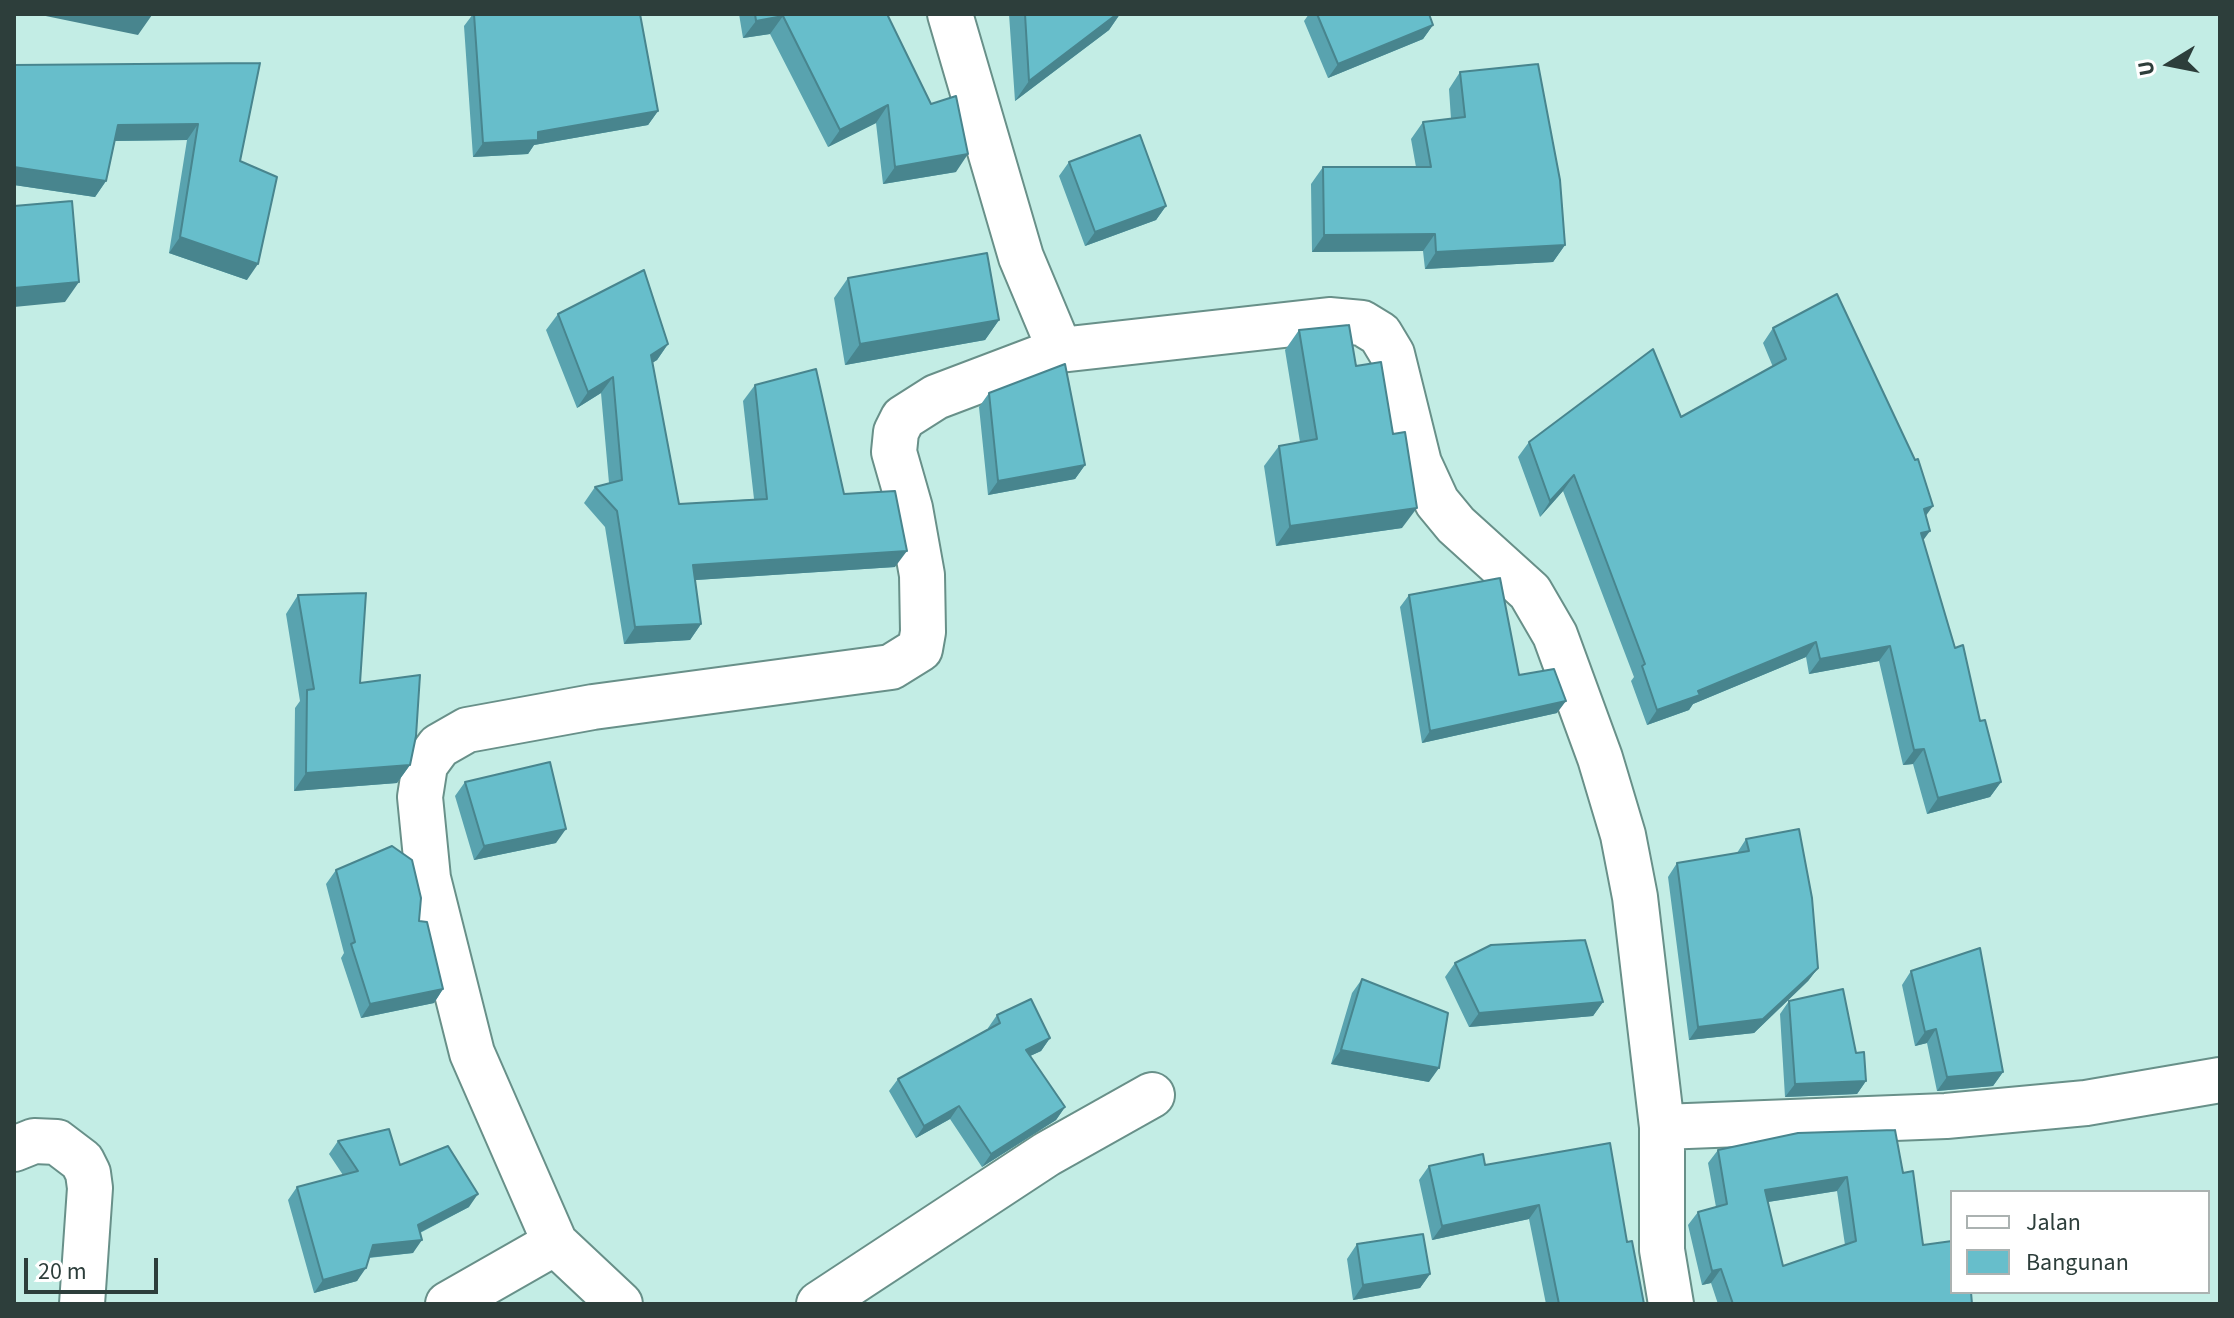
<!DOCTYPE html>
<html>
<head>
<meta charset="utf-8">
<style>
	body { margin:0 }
	#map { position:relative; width:2234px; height:1318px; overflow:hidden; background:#c3ede5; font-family:"Source Sans 3",sans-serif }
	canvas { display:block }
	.frame { position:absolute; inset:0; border:16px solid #2d3e3b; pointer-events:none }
	.legend { position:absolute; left:1950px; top:1190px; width:260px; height:104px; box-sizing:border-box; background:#fff; border:2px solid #abb2b1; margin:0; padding:10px 14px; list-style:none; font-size:24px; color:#2d3e3b }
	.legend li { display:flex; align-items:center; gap:16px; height:40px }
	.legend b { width:40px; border:2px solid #abb2b1 }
	.north { position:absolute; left:2130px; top:24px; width:80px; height:80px; -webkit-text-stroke:6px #fff; paint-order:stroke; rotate:260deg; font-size:22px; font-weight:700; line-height:32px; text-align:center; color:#2d3e3b }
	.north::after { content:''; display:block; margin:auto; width:28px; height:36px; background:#2d3e3b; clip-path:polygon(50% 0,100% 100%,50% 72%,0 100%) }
	.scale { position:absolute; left:24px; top:1258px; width:134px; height:36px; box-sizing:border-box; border:4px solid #2d3e3b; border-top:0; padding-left:10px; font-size:24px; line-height:28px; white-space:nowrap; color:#2d3e3b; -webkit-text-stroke:6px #fff; paint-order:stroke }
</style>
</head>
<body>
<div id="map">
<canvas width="2234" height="1318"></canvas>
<div class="frame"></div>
<ul class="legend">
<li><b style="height:10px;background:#fff"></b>Jalan</li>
<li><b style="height:22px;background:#67becb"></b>Bangunan</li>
</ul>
<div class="north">U</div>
<div class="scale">20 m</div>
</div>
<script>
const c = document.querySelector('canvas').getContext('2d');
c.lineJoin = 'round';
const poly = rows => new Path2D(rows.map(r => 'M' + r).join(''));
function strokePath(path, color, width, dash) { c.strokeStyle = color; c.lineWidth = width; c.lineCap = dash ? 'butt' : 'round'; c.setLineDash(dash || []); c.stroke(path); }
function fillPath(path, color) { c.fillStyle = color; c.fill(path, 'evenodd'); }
const street = poly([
	[950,14,1021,257,1060,350],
	[1662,1127,1946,1116,2086,1103,2220,1080],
	[14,1149,34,1141,57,1142,82,1161,88,1173,90,1188,82,1304],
	[448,1304,555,1243],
	[620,1304,555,1243,472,1053,428,878,420,797,425,765,439,746,467,730,593,707,891,667,920,649,923,632,922,575,910,508,894,452,896,432,903,418,936,397,1060,350,1329,320,1362,323,1380,334,1392,354,1419,463,1437,502,1456,525,1530,592,1555,635,1600,758,1623,835,1635,897,1662,1127,1662,1250,1671,1304],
	[819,1304,1047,1154,1152,1095]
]);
const wall = poly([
	[473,14,640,14,658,111,648,125,534,145,528,154,473,157,464,26],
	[739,14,887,14,956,172,883,184,876,123,828,147,770,34,743,38],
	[1009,14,1120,14,1109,30,1015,101],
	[1309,14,1429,14,1433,25,1423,39,1328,78,1304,21],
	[260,63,240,161,247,280,169,253,187,140,115,141,106,181,95,197,14,185],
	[1460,72,1565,245,1553,262,1425,269,1423,251,1312,252,1311,184,1323,167,1416,167,1411,139,1423,122,1451,119,1449,89],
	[1069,162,1166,206,1156,220,1085,246,1059,176],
	[848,278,999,320,985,340,845,365,834,298],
	[558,314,668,344,657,360,652,363,679,504,754,499,743,401,755,385,844,494,895,567,695,580,701,624,690,640,624,644,605,527,584,503,595,487,609,483,601,393,577,408,546,330],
	[1773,328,1926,516,1923,540,1955,648,2001,782,1990,797,1927,814,1913,764,1903,765,1879,661,1809,674,1806,657,1693,704,1689,710,1647,725,1631,681,1634,677,1563,491,1540,517,1518,457,1529,442,1681,417,1773,367,1763,343],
	[1299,330,1356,366,1402,528,1276,546,1264,466,1279,446,1300,442,1285,350],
	[989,393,1085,465,1075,479,988,495,979,407],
	[298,595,360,683,410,765,397,783,294,791,295,708,300,701,286,614],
	[1409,595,1519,675,1557,713,1422,743,1400,607],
	[465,782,556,843,474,860,455,796],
	[1746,839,1818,968,1808,981,1754,1033,1689,1040,1668,877,1677,863,1737,853],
	[336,870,419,921,443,989,434,1003,361,1018,341,958,344,953,326,884],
	[1455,963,1603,1002,1593,1016,1469,1027,1445,977],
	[1911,971,2003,1072,1993,1086,1937,1091,1927,1043,1915,1046,1902,985],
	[1362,979,1429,1082,1331,1064,1352,993],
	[1789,1001,1856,1053,1866,1081,1857,1094,1785,1097,1780,1014],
	[997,1015,1050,1038,1041,1051,1030,1056,1065,1107,1056,1120,982,1167,950,1119,916,1138,889,1091,898,1079,988,1029,988,1028],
	[338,1141,400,1165,469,1207,420,1233,413,1253,369,1258,357,1281,314,1293,288,1200,297,1187,343,1175,329,1154],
	[1718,1150,1903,1173,1923,1245,1972,1304,1718,1304,1711,1283,1702,1285,1688,1225,1698,1212,1716,1207,1708,1163],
	[1837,1191,1845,1245,1783,1266,1768,1202],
	[1485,1165,1627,1242,1644,1304,1546,1304,1529,1219,1432,1240,1419,1180,1429,1166],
	[1357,1244,1430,1274,1420,1288,1353,1300,1347,1259]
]);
const shadedWall = poly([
	[36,14,146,14,152,15,138,35],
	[1117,14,1120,14,1109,30,1015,101,1029,81],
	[783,16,770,34,743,38,756,21],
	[1433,25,1423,39,1328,78,1338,64],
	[888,105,876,123,828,147,840,130],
	[658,111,648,125,534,145,528,154,473,157,483,143,538,132],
	[198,124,187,140,107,141,118,125],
	[968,154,956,172,883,184,895,167],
	[14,167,106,181,95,197,14,185],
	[1166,206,1156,220,1085,246,1095,232],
	[1435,234,1423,251,1312,252,1324,235],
	[180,237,258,264,247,280,169,253],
	[1565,245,1553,262,1425,269,1436,252],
	[79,282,65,302,14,307,14,288],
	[999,320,985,340,845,365,860,344],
	[668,344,657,360,639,371,651,355],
	[613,377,601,393,577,408,588,392],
	[1085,465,1075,479,988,495,998,481],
	[1574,475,1563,491,1540,517,1550,501],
	[1933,506,1922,521,1924,509],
	[1417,508,1402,528,1276,546,1290,526],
	[1930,531,1919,546,1921,533],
	[907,551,895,567,681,581,693,565],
	[701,624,690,640,624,644,635,627],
	[1816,642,1806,657,1693,704,1689,710,1647,725,1657,710,1698,691],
	[1890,646,1879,661,1809,674,1820,659],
	[1566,701,1557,713,1422,743,1430,731],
	[1924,749,1913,764,1903,765,1914,750],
	[410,765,397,783,294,791,306,773],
	[2001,782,1990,797,1927,814,1938,798],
	[566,829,556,843,474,860,484,846],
	[1818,968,1808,981,1754,1033,1689,1040,1698,1027],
	[443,989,434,1003,361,1018,370,1004],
	[1603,1002,1593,1016,1469,1027,1479,1013],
	[1936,1029,1927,1043,1915,1046,1925,1032],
	[1050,1038,1041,1051,1017,1062,1026,1050],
	[1341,1050,1439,1068,1429,1082,1331,1064],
	[2003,1072,1993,1086,1937,1091,1947,1077],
	[1866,1081,1857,1094,1785,1097,1795,1084],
	[959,1106,950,1119,916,1138,924,1126],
	[1065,1107,1056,1120,982,1167,991,1154],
	[1847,1177,1837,1191,1755,1204,1765,1190],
	[478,1194,469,1207,409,1238,418,1225],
	[1539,1205,1529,1219,1432,1240,1442,1226],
	[422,1240,413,1253,364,1258,373,1245],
	[366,1268,357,1281,314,1293,323,1280],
	[1721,1269,1711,1283,1702,1285,1712,1271],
	[1430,1274,1420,1288,1353,1300,1363,1285]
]);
const building = poly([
	[474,14,640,14,658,111,538,132,538,140,483,143,474,14],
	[755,14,887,14,931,104,956,96,968,154,895,167,888,105,840,130,783,16,756,21,755,14],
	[1025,14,1117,14,1029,81,1025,14],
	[1317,14,1429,14,1433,25,1338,64,1317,14],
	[260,63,240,161,277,177,258,264,180,237,198,124,118,125,106,181,14,167,14,65,260,63],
	[1538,64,1560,180,1565,245,1436,252,1435,234,1324,235,1323,167,1431,167,1423,122,1465,117,1460,72,1538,64],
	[1140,135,1166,206,1095,232,1069,162,1140,135],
	[72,201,79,282,14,288,14,206,72,201],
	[987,253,999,320,860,344,848,278,987,253],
	[644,270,668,344,651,355,679,504,767,499,755,385,816,369,844,494,895,491,907,551,693,565,701,624,635,627,617,511,595,487,622,480,613,377,588,392,558,314,644,270],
	[1837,294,1915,460,1918,459,1933,506,1924,509,1930,531,1921,533,1955,648,1963,645,1980,721,1985,720,2001,782,1938,798,1924,749,1914,750,1890,646,1820,659,1816,642,1698,691,1700,695,1657,710,1642,666,1645,664,1574,475,1550,501,1529,442,1653,349,1681,417,1786,359,1773,328,1837,294],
	[1349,325,1356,366,1381,362,1393,434,1405,432,1417,508,1290,526,1279,446,1317,439,1299,330,1349,325],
	[1065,364,1085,465,998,481,989,393,1065,364],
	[1500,578,1519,675,1554,669,1566,701,1430,731,1409,595,1500,578],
	[366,593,360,683,420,675,416,736,410,765,306,773,307,690,314,689,298,595,366,593],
	[550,762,566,829,484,846,465,782,550,762],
	[1799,829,1812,898,1818,968,1763,1019,1698,1027,1677,863,1749,851,1746,839,1799,829],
	[392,846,412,860,421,898,419,921,427,922,443,989,370,1004,351,944,355,942,336,870,392,846],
	[1585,940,1603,1002,1479,1013,1455,963,1491,945,1585,940],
	[1980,948,2003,1072,1947,1077,1936,1029,1925,1032,1911,971,1980,948],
	[1362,979,1448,1013,1439,1068,1341,1050,1362,979],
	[1843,989,1856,1053,1864,1052,1866,1081,1795,1084,1789,1001,1843,989],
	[1031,999,1050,1038,1026,1050,1065,1107,991,1154,959,1106,924,1126,898,1079,1000,1023,997,1015,1031,999],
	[389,1129,400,1165,448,1146,478,1194,418,1225,422,1240,373,1245,366,1268,323,1280,297,1187,358,1171,338,1141,389,1129],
	[1895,1130,1903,1173,1913,1171,1923,1245,1952,1241,1952,1292,1971,1292,1972,1304,1733,1304,1721,1269,1712,1271,1698,1212,1727,1204,1718,1150,1798,1133,1895,1130],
	[1847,1177,1856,1241,1783,1266,1765,1190,1847,1177],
	[1610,1143,1627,1242,1632,1241,1644,1304,1559,1304,1539,1205,1442,1226,1429,1166,1483,1154,1485,1165,1610,1143],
	[1423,1234,1430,1274,1363,1285,1357,1244,1423,1234]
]);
strokePath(street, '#689089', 48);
strokePath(street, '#fff', 44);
fillPath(wall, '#59a3af');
fillPath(shadedWall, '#48858e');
fillPath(building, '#67becb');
strokePath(building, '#48858e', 2);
</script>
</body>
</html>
